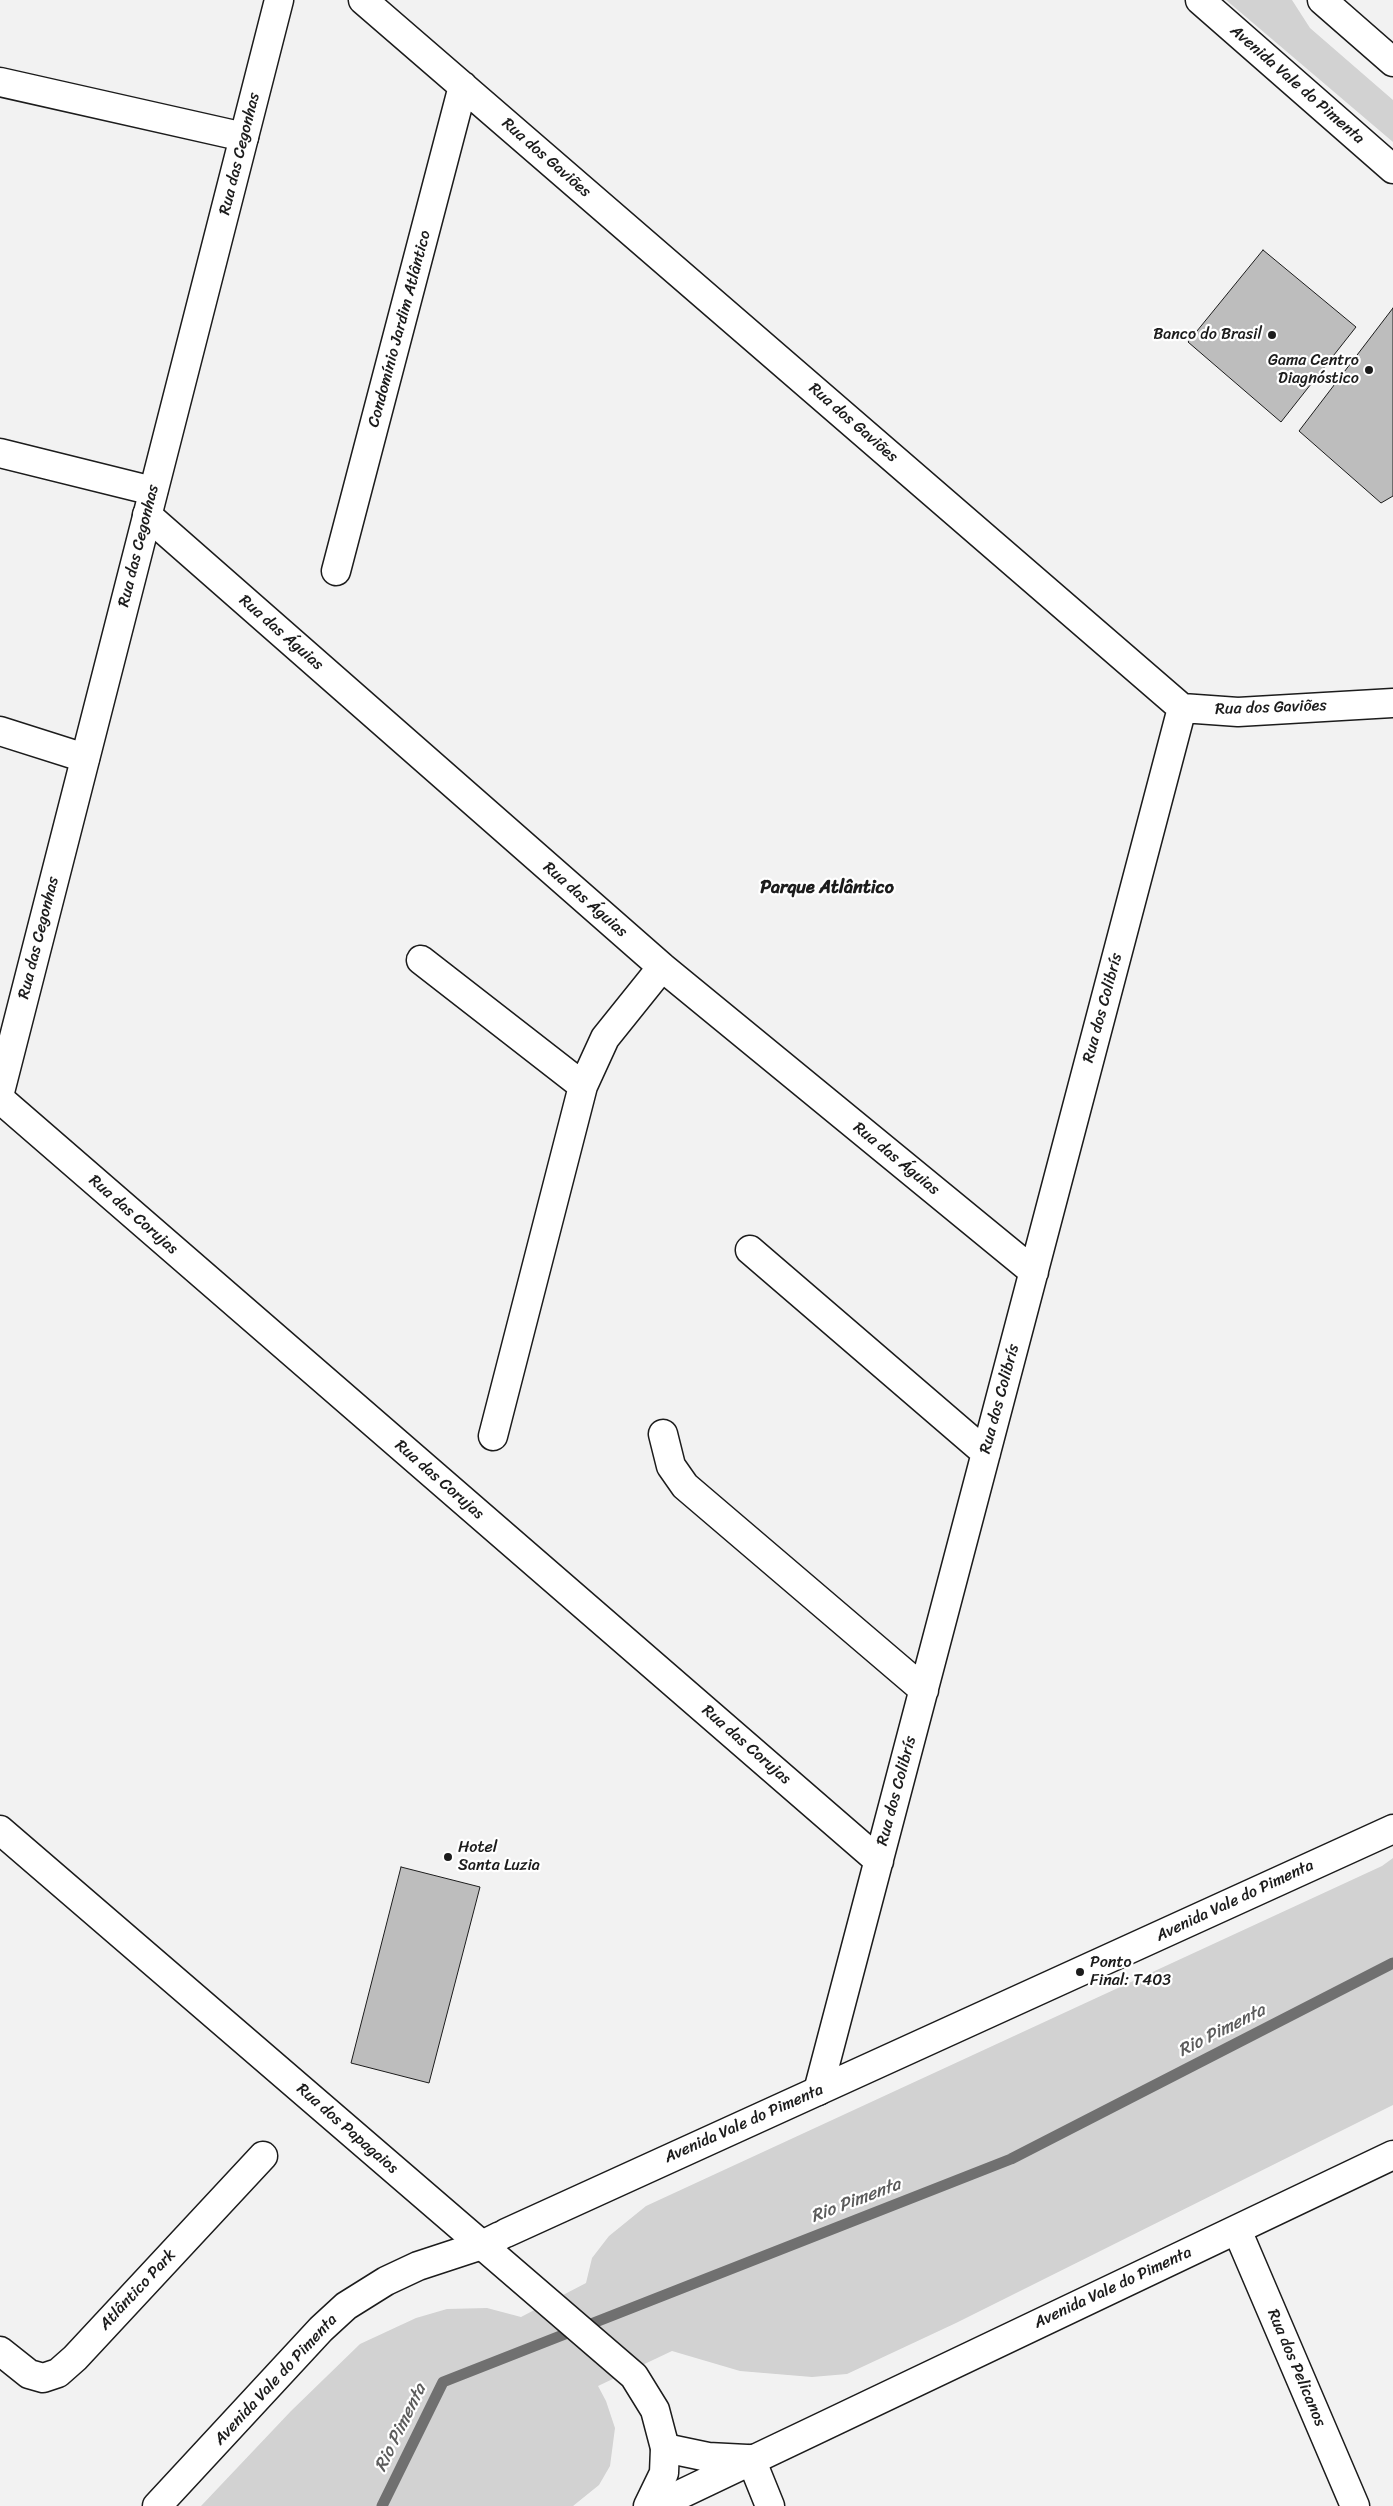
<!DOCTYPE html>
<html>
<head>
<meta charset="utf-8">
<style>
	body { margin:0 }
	canvas { display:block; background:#f2f2f2 }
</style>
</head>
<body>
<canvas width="1393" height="2506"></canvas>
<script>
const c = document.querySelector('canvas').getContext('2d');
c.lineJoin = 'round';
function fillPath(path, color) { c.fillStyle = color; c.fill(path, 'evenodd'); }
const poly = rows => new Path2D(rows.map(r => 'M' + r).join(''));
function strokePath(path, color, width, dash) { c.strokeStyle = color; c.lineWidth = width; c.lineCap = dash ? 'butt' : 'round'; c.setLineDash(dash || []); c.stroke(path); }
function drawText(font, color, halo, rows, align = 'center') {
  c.font = font + ' Sriracha,sans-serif'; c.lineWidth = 4.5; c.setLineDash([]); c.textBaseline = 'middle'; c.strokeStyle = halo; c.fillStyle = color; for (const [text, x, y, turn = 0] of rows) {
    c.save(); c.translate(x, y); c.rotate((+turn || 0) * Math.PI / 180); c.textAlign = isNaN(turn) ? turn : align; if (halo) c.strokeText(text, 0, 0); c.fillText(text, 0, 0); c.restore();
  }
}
const green = poly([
	[1226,0,1292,0,1310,28,1393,100,1393,142],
	[1393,1858,1393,2105,956,2323,847,2374,812,2377,740,2371,672,2351,598,2386,606,2401,615,2428,610,2466,599,2485,573,2506,201,2506,291,2411,360,2344,416,2318,447,2309,487,2308,521,2317,586,2283,592,2258,609,2236,646,2206,1382,1866]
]);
const stream = poly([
	[382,2506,443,2382,1011,2159,1393,1963]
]);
const building = poly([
	[1263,250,1356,327,1281,422,1188,342,1263,250],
	[1393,308,1393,496,1381,503,1299,431,1393,308],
	[401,1867,480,1887,429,2083,351,2063,401,1867]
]);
const minor = poly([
	[363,0,1182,708,1238,712,1393,703],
	[0,82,244,137],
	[0,453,153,491],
	[147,515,662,967,1034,1272],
	[336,571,463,86],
	[421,960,583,1086,493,1436],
	[583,1086,605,1038,662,967],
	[0,1099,879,1861],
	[750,1250,986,1453],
	[663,1434,671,1466,685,1486,924,1690],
	[818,2091,1182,708],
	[1237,2230,1355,2506],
	[0,2351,29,2374,43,2378,58,2373,75,2358,263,2156],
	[751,2459,770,2506],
	[157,2506,321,2329,346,2306,386,2281,418,2266,482,2245,500,2236]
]);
const tertiary = poly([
	[1200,0,1393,169],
	[0,731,85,758],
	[506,2233,1393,1829],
	[665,2448,708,2457,747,2459],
	[656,2506,1393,2155]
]);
const secondary = poly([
	[0,1092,279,0],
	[0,1830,634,2376,655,2410,665,2448,664,2473,648,2506]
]);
const primary = poly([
	[1322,0,1393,62]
]);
const markers = [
	[1272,335,5,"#1c1c1c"],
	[1369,370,5,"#1c1c1c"],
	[448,1857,5,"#1c1c1c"],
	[1080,1972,5,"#1c1c1c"]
];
const streetNames = [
	["Avenida Vale do Pimenta",1297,85,41],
	["Rua das Cegonhas",240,154,-76],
	["Rua dos Gaviões",546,158,41],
	["Condomínio Jardim Atlântico",400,329,-75],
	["Rua dos Gaviões",853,423,41],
	["Rua das Cegonhas",139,546,-76],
	["Rua das Águias",281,633,41],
	["Rua dos Gaviões",1271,708,-2],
	["Rua das Águias",585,900,41],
	["Rua das Cegonhas",39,938,-76],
	["Rua dos Colibrís",1103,1008,-75],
	["Rua das Águias",896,1159,39],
	["Rua das Corujas",133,1215,41],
	["Rua dos Colibrís",1000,1399,-75],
	["Rua das Corujas",439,1480,41],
	["Rua das Corujas",746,1745,41],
	["Rua dos Colibrís",897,1791,-75],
	["Avenida Vale do Pimenta",1235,1901,-25],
	["Avenida Vale do Pimenta",744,2124,-24],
	["Rua dos Papagaios",347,2129,41],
	["Avenida Vale do Pimenta",1113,2288,-25],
	["Atlântico Park",138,2290,-47],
	["Rua dos Pelicanos",1296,2368,67],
	["Avenida Vale do Pimenta",276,2380,-47]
];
const poiNames = [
	["Banco do Brasil",1262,335],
	["Gama Centro",1359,361],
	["Diagnóstico",1359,379],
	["Hotel",458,1848,"left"],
	["Santa Luzia",458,1866,"left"],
	["Ponto",1090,1963,"left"],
	["Final: T403",1090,1981,"left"]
];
const neighbourhoodNames = [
	["Parque Atlântico",827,888]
];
const waterNames = [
	["Rio Pimenta",1222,2031,-27],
	["Rio Pimenta",856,2201,-21],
	["Rio Pimenta",401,2428,-64]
];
fillPath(green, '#d2d2d2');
strokePath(stream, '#707070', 11);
fillPath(building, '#bdbdbd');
strokePath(building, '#1c1c1c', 1);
strokePath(minor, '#1c1c1c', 31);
strokePath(tertiary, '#1c1c1c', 31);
strokePath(secondary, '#1c1c1c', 31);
strokePath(primary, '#1c1c1c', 31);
strokePath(minor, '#fff', 28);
strokePath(tertiary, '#fff', 28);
strokePath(secondary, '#fff', 28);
strokePath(primary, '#fff', 28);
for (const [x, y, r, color] of markers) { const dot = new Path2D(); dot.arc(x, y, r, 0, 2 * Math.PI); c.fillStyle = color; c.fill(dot); strokePath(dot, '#fff', 2); }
drawText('16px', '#1c1c1c', '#fff', streetNames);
drawText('16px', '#1c1c1c', '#fff', poiNames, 'right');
drawText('bold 18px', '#1c1c1c', '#fff', neighbourhoodNames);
drawText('italic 18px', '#5b5b5b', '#fff', waterNames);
</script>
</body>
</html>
